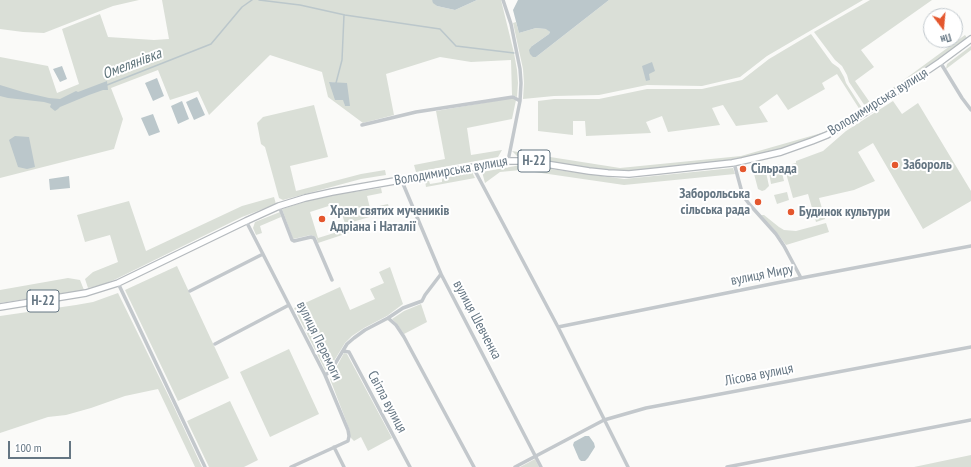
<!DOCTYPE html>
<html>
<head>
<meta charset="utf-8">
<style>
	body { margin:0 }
	#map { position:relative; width:971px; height:467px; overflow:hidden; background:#fafaf8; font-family:"PT Sans Narrow",sans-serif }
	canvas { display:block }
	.north { position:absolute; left:923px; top:8px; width:40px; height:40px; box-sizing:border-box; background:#fff; border:1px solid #c1c8cd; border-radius:50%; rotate:164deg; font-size:11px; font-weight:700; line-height:16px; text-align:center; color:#657683 }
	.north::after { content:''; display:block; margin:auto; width:14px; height:18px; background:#e4572e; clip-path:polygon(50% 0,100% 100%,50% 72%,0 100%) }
	.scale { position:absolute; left:8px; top:441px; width:63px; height:18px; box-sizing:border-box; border:2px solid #657683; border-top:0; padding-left:5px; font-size:12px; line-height:14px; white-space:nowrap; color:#657683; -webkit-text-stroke:3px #fff; paint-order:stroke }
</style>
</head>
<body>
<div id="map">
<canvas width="971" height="467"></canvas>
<div class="north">Пн</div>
<div class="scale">100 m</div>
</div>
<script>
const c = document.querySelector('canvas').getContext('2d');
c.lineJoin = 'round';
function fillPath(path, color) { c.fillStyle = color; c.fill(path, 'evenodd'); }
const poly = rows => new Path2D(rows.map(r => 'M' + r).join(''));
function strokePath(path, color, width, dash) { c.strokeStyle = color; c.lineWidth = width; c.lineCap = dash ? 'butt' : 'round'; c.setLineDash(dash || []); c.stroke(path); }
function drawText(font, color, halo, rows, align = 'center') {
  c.font = font + ' "PT Sans Narrow",sans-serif'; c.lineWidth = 4; c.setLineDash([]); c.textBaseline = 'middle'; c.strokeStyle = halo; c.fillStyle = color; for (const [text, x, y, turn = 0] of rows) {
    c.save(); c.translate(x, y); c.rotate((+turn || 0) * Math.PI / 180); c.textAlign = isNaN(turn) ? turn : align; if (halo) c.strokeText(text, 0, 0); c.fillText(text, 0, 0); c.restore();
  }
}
const green = poly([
	[0,0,139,0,113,6,44,33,23,32,0,29],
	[162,0,432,0,437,6,455,10,477,0,501,0,514,53,517,70,518,83,517,97,512,95,511,60,471,62,440,57,386,74,394,115,363,123,328,97,322,72,270,55,209,115,198,91,170,100,158,70,111,88,123,119,114,149,0,178,0,57,48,66,57,93,79,84,62,29,100,14,108,37,154,40,169,39],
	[330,82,336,83,350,106,345,106,344,99],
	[609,0,863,0,767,56,740,77,702,86,647,85,599,95,554,96,523,99,524,83,523,69,513,23,516,22,519,33,536,28,547,29,550,32,549,34,532,46,536,57],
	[870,0,932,0,861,50,874,67,855,81,871,104,965,35,967,38,938,60,867,109,849,82,847,75,842,66,835,60,814,32],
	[811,34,832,63,839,68,844,77,846,83,864,111,826,133,797,145,742,160,642,171,617,172,589,169,545,160,517,156,512,151,620,168,741,156,825,132,860,110,837,74,822,83,825,89,788,110,777,94,759,107,768,122,736,126,723,105,712,108,720,125,668,132,662,116,646,122,651,133,586,136,585,121,573,121,573,135,538,131,538,101,554,99,599,99,647,89,702,89,742,80,769,59],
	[971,46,971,50,946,69,947,64],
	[512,98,516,100,512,119,467,128,471,155,502,150,498,157,416,172,414,165,445,159,436,111],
	[893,101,902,114,918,103,971,191,971,201,923,229,873,143,858,152,875,181,854,190,819,198,825,219,816,222,808,194,793,198,784,166,796,163,796,161,823,151,846,131],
	[314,105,328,157,290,166,296,191,361,174,385,170,386,175,361,179,283,200,279,198,265,147,261,144,257,123,263,117],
	[780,164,784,181,771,184,768,167],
	[521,165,624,179,733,168,735,174,624,185,521,170,500,172,485,183,482,172],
	[765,168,769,186,765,190,762,191,758,189,753,170],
	[472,172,475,178,426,187,425,181,429,181,430,184,442,182,442,178],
	[381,188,382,193,367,196,370,208,388,204,390,211,349,223,351,232,318,243,316,237,311,235,293,239,282,209,307,201,332,195],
	[338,203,347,229,318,238,310,212],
	[787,192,789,200,777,204,774,195],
	[274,197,276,204,242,217,116,279,102,285,88,288,85,279,93,272,118,262,110,235,85,242,77,215,129,201,146,251,242,206],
	[280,212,281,217,260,226,262,233,256,235,253,228,255,222],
	[761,215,764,215,779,227,784,230,796,231,826,223,829,232,786,245,777,233],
	[177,266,229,378,178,401,125,290],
	[390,267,403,304,387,316,364,328,352,336,345,343,329,369,325,370,294,308,340,287,350,310,375,299,370,289,384,283,379,272],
	[68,278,80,280,84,290,0,303,0,290],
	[118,293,173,405,202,467,195,467,158,389,125,396,91,408,66,415,48,417,0,433,0,316,76,305,93,302],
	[421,304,427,322,404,334,397,324,392,319,404,311],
	[289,349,319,414,270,437,240,372],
	[344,353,347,354,392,438,368,451,361,437,354,441,350,437,350,431,330,379],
	[230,401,258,460,244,467,209,467,187,421],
	[971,455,971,467,914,467],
	[535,459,539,467,520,467]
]);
const water = poly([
	[432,0,477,0,455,10,437,6,433,3],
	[518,0,609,0,536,57,533,57,530,54,529,50,532,46,549,34,550,32,546,29,536,28,519,33,513,10],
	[652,62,655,71,649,74,650,80,646,81,642,66],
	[62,66,67,79,60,82,53,69],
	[157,78,164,96,153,101,145,83],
	[107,81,108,90,103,90,89,95,60,107,58,109,55,111,50,107,51,104,44,102,8,98,0,96,0,85,23,92,49,98,60,99,76,91,78,92],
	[329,82,347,83,350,106,345,106,343,100,335,100],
	[197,97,205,115,194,120,186,102],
	[182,101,189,119,178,124,171,106],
	[153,114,160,132,149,136,141,118],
	[15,136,29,137,35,167,27,169,18,167,9,140],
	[69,176,70,188,50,190,49,179],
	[585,436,589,436,594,443,595,447,588,458,585,461,581,461,579,459,573,445,574,442]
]);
const stream = poly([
	[259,0,300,5,345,15,440,29,456,46,514,53],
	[336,83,342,60,344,15],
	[107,85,211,44,242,7,252,0]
]);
const street = poly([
	[503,0,511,24,520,69,521,83,520,101,508,161],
	[940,62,962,98,971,110],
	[362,125,416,112,513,97,520,101],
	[734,163,743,196,750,205,776,234,784,246,801,278],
	[473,167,558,327,628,467],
	[401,179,441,274,541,467],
	[279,206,292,240,294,241,311,237,314,238,332,280],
	[246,221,325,375,348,430,349,436,348,441,291,467],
	[118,283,205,467],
	[190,291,263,254],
	[388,318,396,325,404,337,474,467],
	[558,327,801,278,971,246],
	[215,344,289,305],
	[343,351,349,352,410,467],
	[325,375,330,372,347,344,354,338,365,330,388,318,403,308,422,301,425,295,441,274],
	[334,447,344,467],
	[515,467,604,420,646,408,971,347],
	[727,467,971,420]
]);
const primary = poly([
	[0,307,86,293,118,283,246,221,279,206,305,198,332,192,508,161,527,161,589,171,608,173,629,174,658,171,732,163,742,161,781,152,812,141,827,135,866,112,940,62,971,39]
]);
const markers = [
	[895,165,4,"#e4572e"],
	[743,169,4,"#e4572e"],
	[758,202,4,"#e4572e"],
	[791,212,4,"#e4572e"],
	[322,219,4,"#e4572e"]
];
const shields = [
	[534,161,32],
	[43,301,32]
];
const shieldNames = [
	["Н-22",534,161],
	["Н-22",43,301]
];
const streetNames = [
	["Володимирська вулиця",878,102,-32],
	["Володимирська вулиця",451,171,-10],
	["вулиця Миру",762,275,-11],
	["вулиця Шевченка",477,320,62],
	["вулиця Перемоги",319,341,64],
	["Лісова вулиця",759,375,-11],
	["Світла вулиця",387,402,62]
];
const poiNames = [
	["Забороль",903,165],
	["Сільрада",751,169],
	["Заборольська",750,194,"right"],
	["сільська рада",750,210,"right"],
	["Храм святих мучеників",330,211],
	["Адріана і Наталії",330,227],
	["Будинок культури",799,212]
];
const waterNames = [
	["Омелянівка",132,64,-21]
];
fillPath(green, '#dadfd7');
fillPath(water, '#bbc7cb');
strokePath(stream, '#bbc7cb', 1.5);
strokePath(primary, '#b5babe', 8);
strokePath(street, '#c3c8cc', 3.5);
strokePath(primary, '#fff', 5.5);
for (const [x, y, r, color] of markers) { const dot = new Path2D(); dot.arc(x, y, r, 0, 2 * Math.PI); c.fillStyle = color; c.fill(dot); strokePath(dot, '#fff', 1.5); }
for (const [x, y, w] of shields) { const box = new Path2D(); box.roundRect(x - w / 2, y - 11, w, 22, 3); c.fillStyle = '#fff'; c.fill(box); strokePath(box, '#657683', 1); }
drawText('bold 13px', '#657683', null, shieldNames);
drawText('14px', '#657683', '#fff', streetNames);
drawText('bold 14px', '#657683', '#fff', poiNames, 'left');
drawText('italic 15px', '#60757c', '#fff', waterNames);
</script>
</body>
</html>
